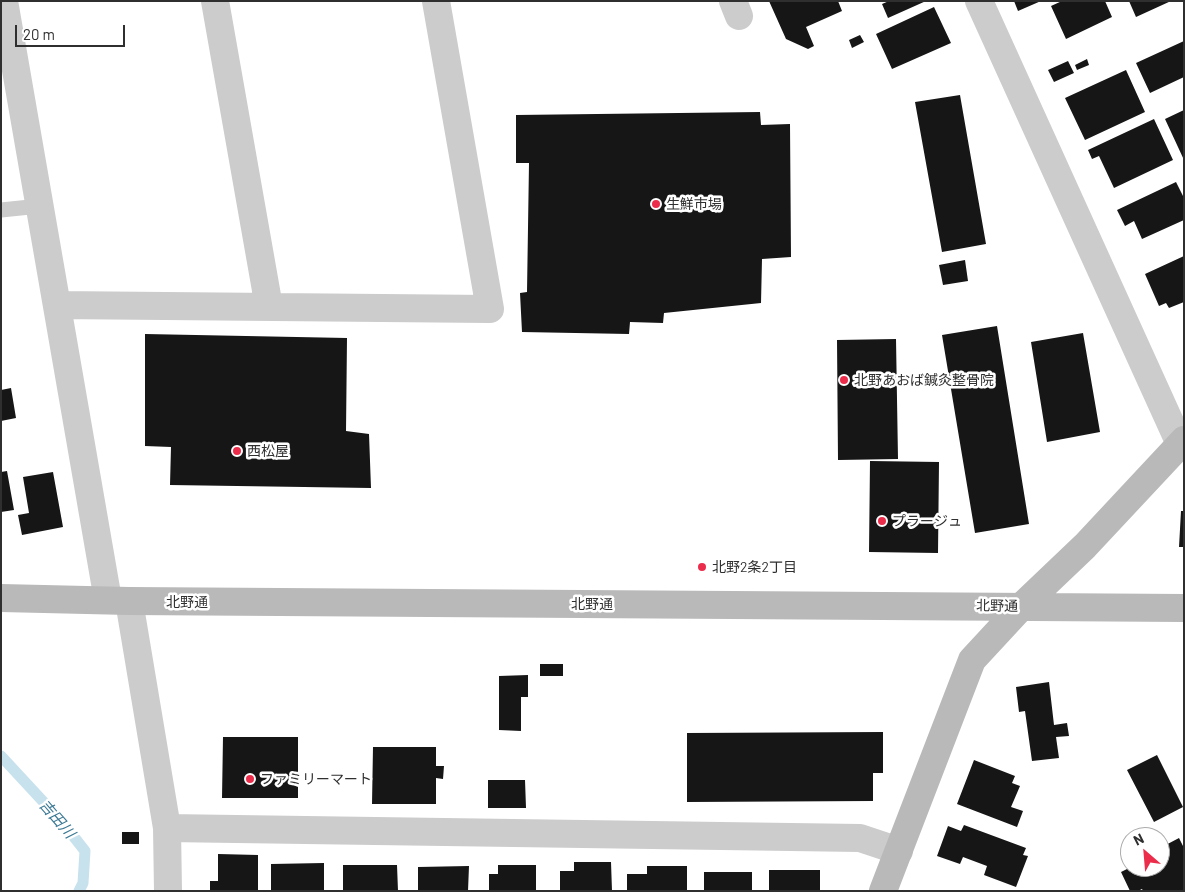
<!DOCTYPE html>
<html>
<head>
<meta charset="utf-8">
<style>
	body { margin:0 }
	#map { position:relative; width:1185px; height:892px; overflow:hidden; background:#fff; font-family:Barlow,sans-serif }
	canvas { display:block }
	.frame { position:absolute; inset:0; border:2px solid #2f2f2f; pointer-events:none }
	.north { position:absolute; left:1120px; top:827px; width:50px; height:50px; box-sizing:border-box; background:#fff; border:1px solid #acacac; border-radius:50%; rotate:333deg; font-size:14px; font-weight:700; line-height:20px; text-align:center; color:#2f2f2f }
	.north::after { content:''; display:block; margin:auto; width:18px; height:22px; background:#eb2c4a; clip-path:polygon(50% 0,100% 100%,50% 72%,0 100%) }
	.scale { position:absolute; left:15px; top:25px; width:110px; height:22px; box-sizing:border-box; border:2px solid #2f2f2f; border-top:0; padding-left:6px; font-size:15px; line-height:18px; white-space:nowrap; color:#2f2f2f; -webkit-text-stroke:4px #fff; paint-order:stroke }
</style>
</head>
<body>
<div id="map">
<canvas width="1185" height="892"></canvas>
<div class="frame"></div>
<div class="north">N</div>
<div class="scale">20 m</div>
</div>
<script>
const c = document.querySelector('canvas').getContext('2d');
c.lineJoin = 'round';
const poly = rows => new Path2D(rows.map(r => 'M' + r).join(''));
function strokePath(path, color, width, dash) { c.strokeStyle = color; c.lineWidth = width; c.lineCap = dash ? 'butt' : 'round'; c.setLineDash(dash || []); c.stroke(path); }
function fillPath(path, color) { c.fillStyle = color; c.fill(path, 'evenodd'); }
function drawText(font, color, halo, rows, align = 'center') {
  c.font = font + ' Barlow,"Noto Sans JP",sans-serif'; c.lineWidth = 5; c.setLineDash([]); c.textBaseline = 'middle'; c.strokeStyle = halo; c.fillStyle = color; for (const [text, x, y, turn = 0] of rows) {
    c.save(); c.translate(x, y); c.rotate((+turn || 0) * Math.PI / 180); c.textAlign = isNaN(turn) ? turn : align; if (halo) c.strokeText(text, 0, 0); c.fillText(text, 0, 0); c.restore();
  }
}
const stream = poly([
	[1,756,63,823,85,851,83,883,79,891]
]);
const building = poly([
	[769,1,838,1,842,11,806,27,814,46,808,49,786,39],
	[889,1,926,1,888,18,882,4],
	[1014,1,1041,1,1018,11],
	[1062,1,1105,1,1112,17,1066,39,1051,6],
	[1129,1,1171,1,1136,17],
	[934,7,951,43,892,69,876,34],
	[860,35,864,42,852,48,849,40],
	[1184,41,1184,77,1150,93,1136,63],
	[1087,59,1089,65,1077,70,1075,65],
	[1068,61,1074,73,1054,82,1048,70],
	[1126,70,1145,112,1085,140,1065,98],
	[960,95,986,244,942,252,915,102],
	[1184,110,1184,160,1165,119],
	[760,112,761,125,790,124,791,257,762,259,761,303,664,313,663,323,630,322,629,334,522,332,520,293,527,292,529,163,516,163,516,115],
	[1154,119,1173,160,1114,188,1099,156,1092,159,1088,150],
	[1176,182,1184,198,1184,220,1142,239,1134,221,1125,226,1117,210],
	[1184,256,1184,302,1169,308,1166,303,1159,306,1145,274],
	[965,260,968,281,943,285,939,265],
	[997,326,1029,524,975,533,942,335],
	[1083,333,1100,432,1047,442,1031,342],
	[145,334,347,338,346,431,369,434,371,488,170,485,171,447,145,446],
	[896,339,898,459,838,460,837,340],
	[11,388,16,418,1,421,1,390],
	[870,461,939,462,938,553,869,552],
	[7,471,14,510,1,512,1,472],
	[53,472,63,527,22,535,18,515,29,513,23,477],
	[1181,511,1184,511,1184,547,1179,547],
	[540,664,563,664,563,676,540,676],
	[528,675,528,697,521,697,521,731,499,730,499,676],
	[1049,682,1054,725,1067,723,1069,736,1056,737,1059,758,1032,761,1025,711,1019,712,1016,687],
	[883,732,883,773,873,773,873,801,687,802,687,733],
	[223,737,298,737,298,798,222,798],
	[373,747,436,747,436,766,444,766,443,779,436,778,436,804,372,804],
	[1157,755,1183,807,1154,822,1127,770],
	[974,760,1015,776,1012,783,1020,786,1011,807,1023,811,1017,827,957,804],
	[488,780,525,780,526,808,488,808],
	[964,825,1026,848,1023,855,1028,856,1016,887,984,875,987,866,963,857,960,864,937,856,948,826,961,831],
	[122,832,139,832,139,844,122,844],
	[1179,838,1184,848,1184,891,1143,891,1142,889,1138,891,1130,891,1121,872,1131,867,1160,867,1160,848],
	[1130,848,1130,865,1123,852],
	[218,854,258,855,258,891,210,891,210,881,218,881],
	[574,862,611,862,612,891,560,891,560,871,574,871],
	[324,863,324,891,271,891,271,864],
	[343,865,397,865,398,891,343,891],
	[498,865,536,865,536,891,489,891,489,874,498,874],
	[469,866,468,891,418,891,418,867],
	[647,866,687,866,687,891,627,891,627,874,647,874],
	[769,870,820,870,820,891,769,891],
	[704,872,752,872,752,891,704,891]
]);
const lane = poly([
	[1,210,40,206]
]);
const street = poly([
	[4,1,108,600],
	[215,1,269,307],
	[733,1,739,16],
	[979,1,1180,444],
	[57,305,490,309,436,1],
	[129,601,167,828,168,891],
	[167,828,860,838,899,851]
]);
const secondary = poly([
	[1,598,129,601,1184,608],
	[883,891,972,660,1022,606,1085,546,1184,440]
]);
const markers = [
	[656,204,5,"#eb2c4a"],
	[844,380,5,"#eb2c4a"],
	[237,451,5,"#eb2c4a"],
	[882,521,5,"#eb2c4a"],
	[702,567,5,"#eb2c4a"],
	[250,779,5,"#eb2c4a"]
];
const poiNames = [
	["生鮮市場",666,204],
	["北野あおば鍼灸整骨院",854,380],
	["西松屋",247,451],
	["プラージュ",892,521],
	["北野2条2丁目",712,567],
	["ファミリーマート",260,779]
];
const streetNames = [
	["北野通",187,602],
	["北野通",592,604],
	["北野通",997,606,1]
];
const waterNames = [
	["吉田川",57,819,49]
];
strokePath(stream, '#c8e2ed', 11);
fillPath(building, '#161616');
strokePath(lane, '#ccc', 15);
strokePath(street, '#ccc', 28);
strokePath(secondary, '#b9b9b9', 28);
for (const [x, y, r, color] of markers) { const dot = new Path2D(); dot.arc(x, y, r, 0, 2 * Math.PI); c.fillStyle = color; c.fill(dot); strokePath(dot, '#fff', 2); }
drawText('14px', '#2f2f2f', '#fff', poiNames, 'left');
drawText('14px', '#2f2f2f', '#fff', streetNames);
drawText('italic 15px', '#3a7894', '#fff', waterNames);
</script>
</body>
</html>
